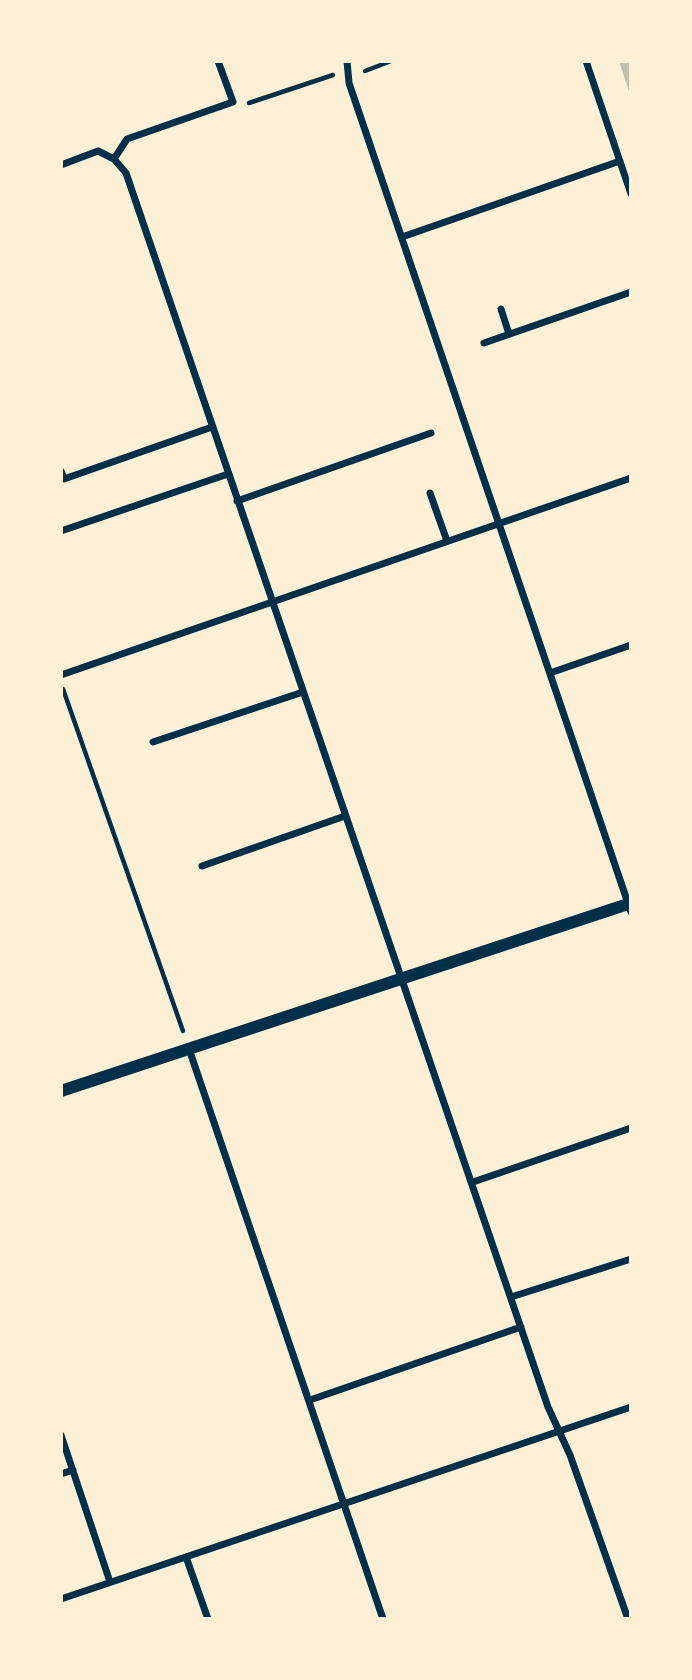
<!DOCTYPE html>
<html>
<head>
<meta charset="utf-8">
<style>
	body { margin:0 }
	#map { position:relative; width:692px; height:1680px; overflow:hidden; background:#fdf0d5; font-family:"Asap Condensed",sans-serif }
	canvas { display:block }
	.frame { position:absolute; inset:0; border:63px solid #fdf0d5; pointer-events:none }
</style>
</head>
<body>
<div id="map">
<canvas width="692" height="1680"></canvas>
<div class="frame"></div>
</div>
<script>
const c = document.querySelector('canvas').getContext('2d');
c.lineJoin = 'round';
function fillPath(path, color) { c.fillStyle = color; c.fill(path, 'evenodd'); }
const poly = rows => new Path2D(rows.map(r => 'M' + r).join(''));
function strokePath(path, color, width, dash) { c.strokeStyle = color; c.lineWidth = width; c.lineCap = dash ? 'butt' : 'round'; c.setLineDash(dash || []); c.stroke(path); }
const building = poly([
	[619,61,631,61,631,94,630,94]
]);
const path = poly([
	[365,71,391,61],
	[249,103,333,75],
	[63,689,183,1031]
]);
const minor = poly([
	[347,61,349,83,631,912],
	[586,61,631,194],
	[114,159,127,139,233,102,218,61],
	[61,165,98,151,114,159,126,173,548,1407,570,1455,628,1619],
	[402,237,620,161],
	[501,309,509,334],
	[484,343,631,292],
	[61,471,64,479,212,427],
	[430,493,447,541],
	[237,501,431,433],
	[61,531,228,474],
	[550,673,631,645],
	[61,675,631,478],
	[153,742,303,692],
	[202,866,345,816],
	[189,1049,383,1619],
	[473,1182,631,1128],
	[511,1297,631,1259],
	[310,1400,521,1327],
	[61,1435,110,1582],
	[61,1474,73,1470],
	[186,1557,208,1619],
	[61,1599,631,1407]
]);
const tertiary = poly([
	[61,1091,631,903]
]);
fillPath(building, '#bec0b2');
strokePath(path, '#003049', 4.5);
strokePath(minor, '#003049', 7);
strokePath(tertiary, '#003049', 12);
</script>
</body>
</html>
